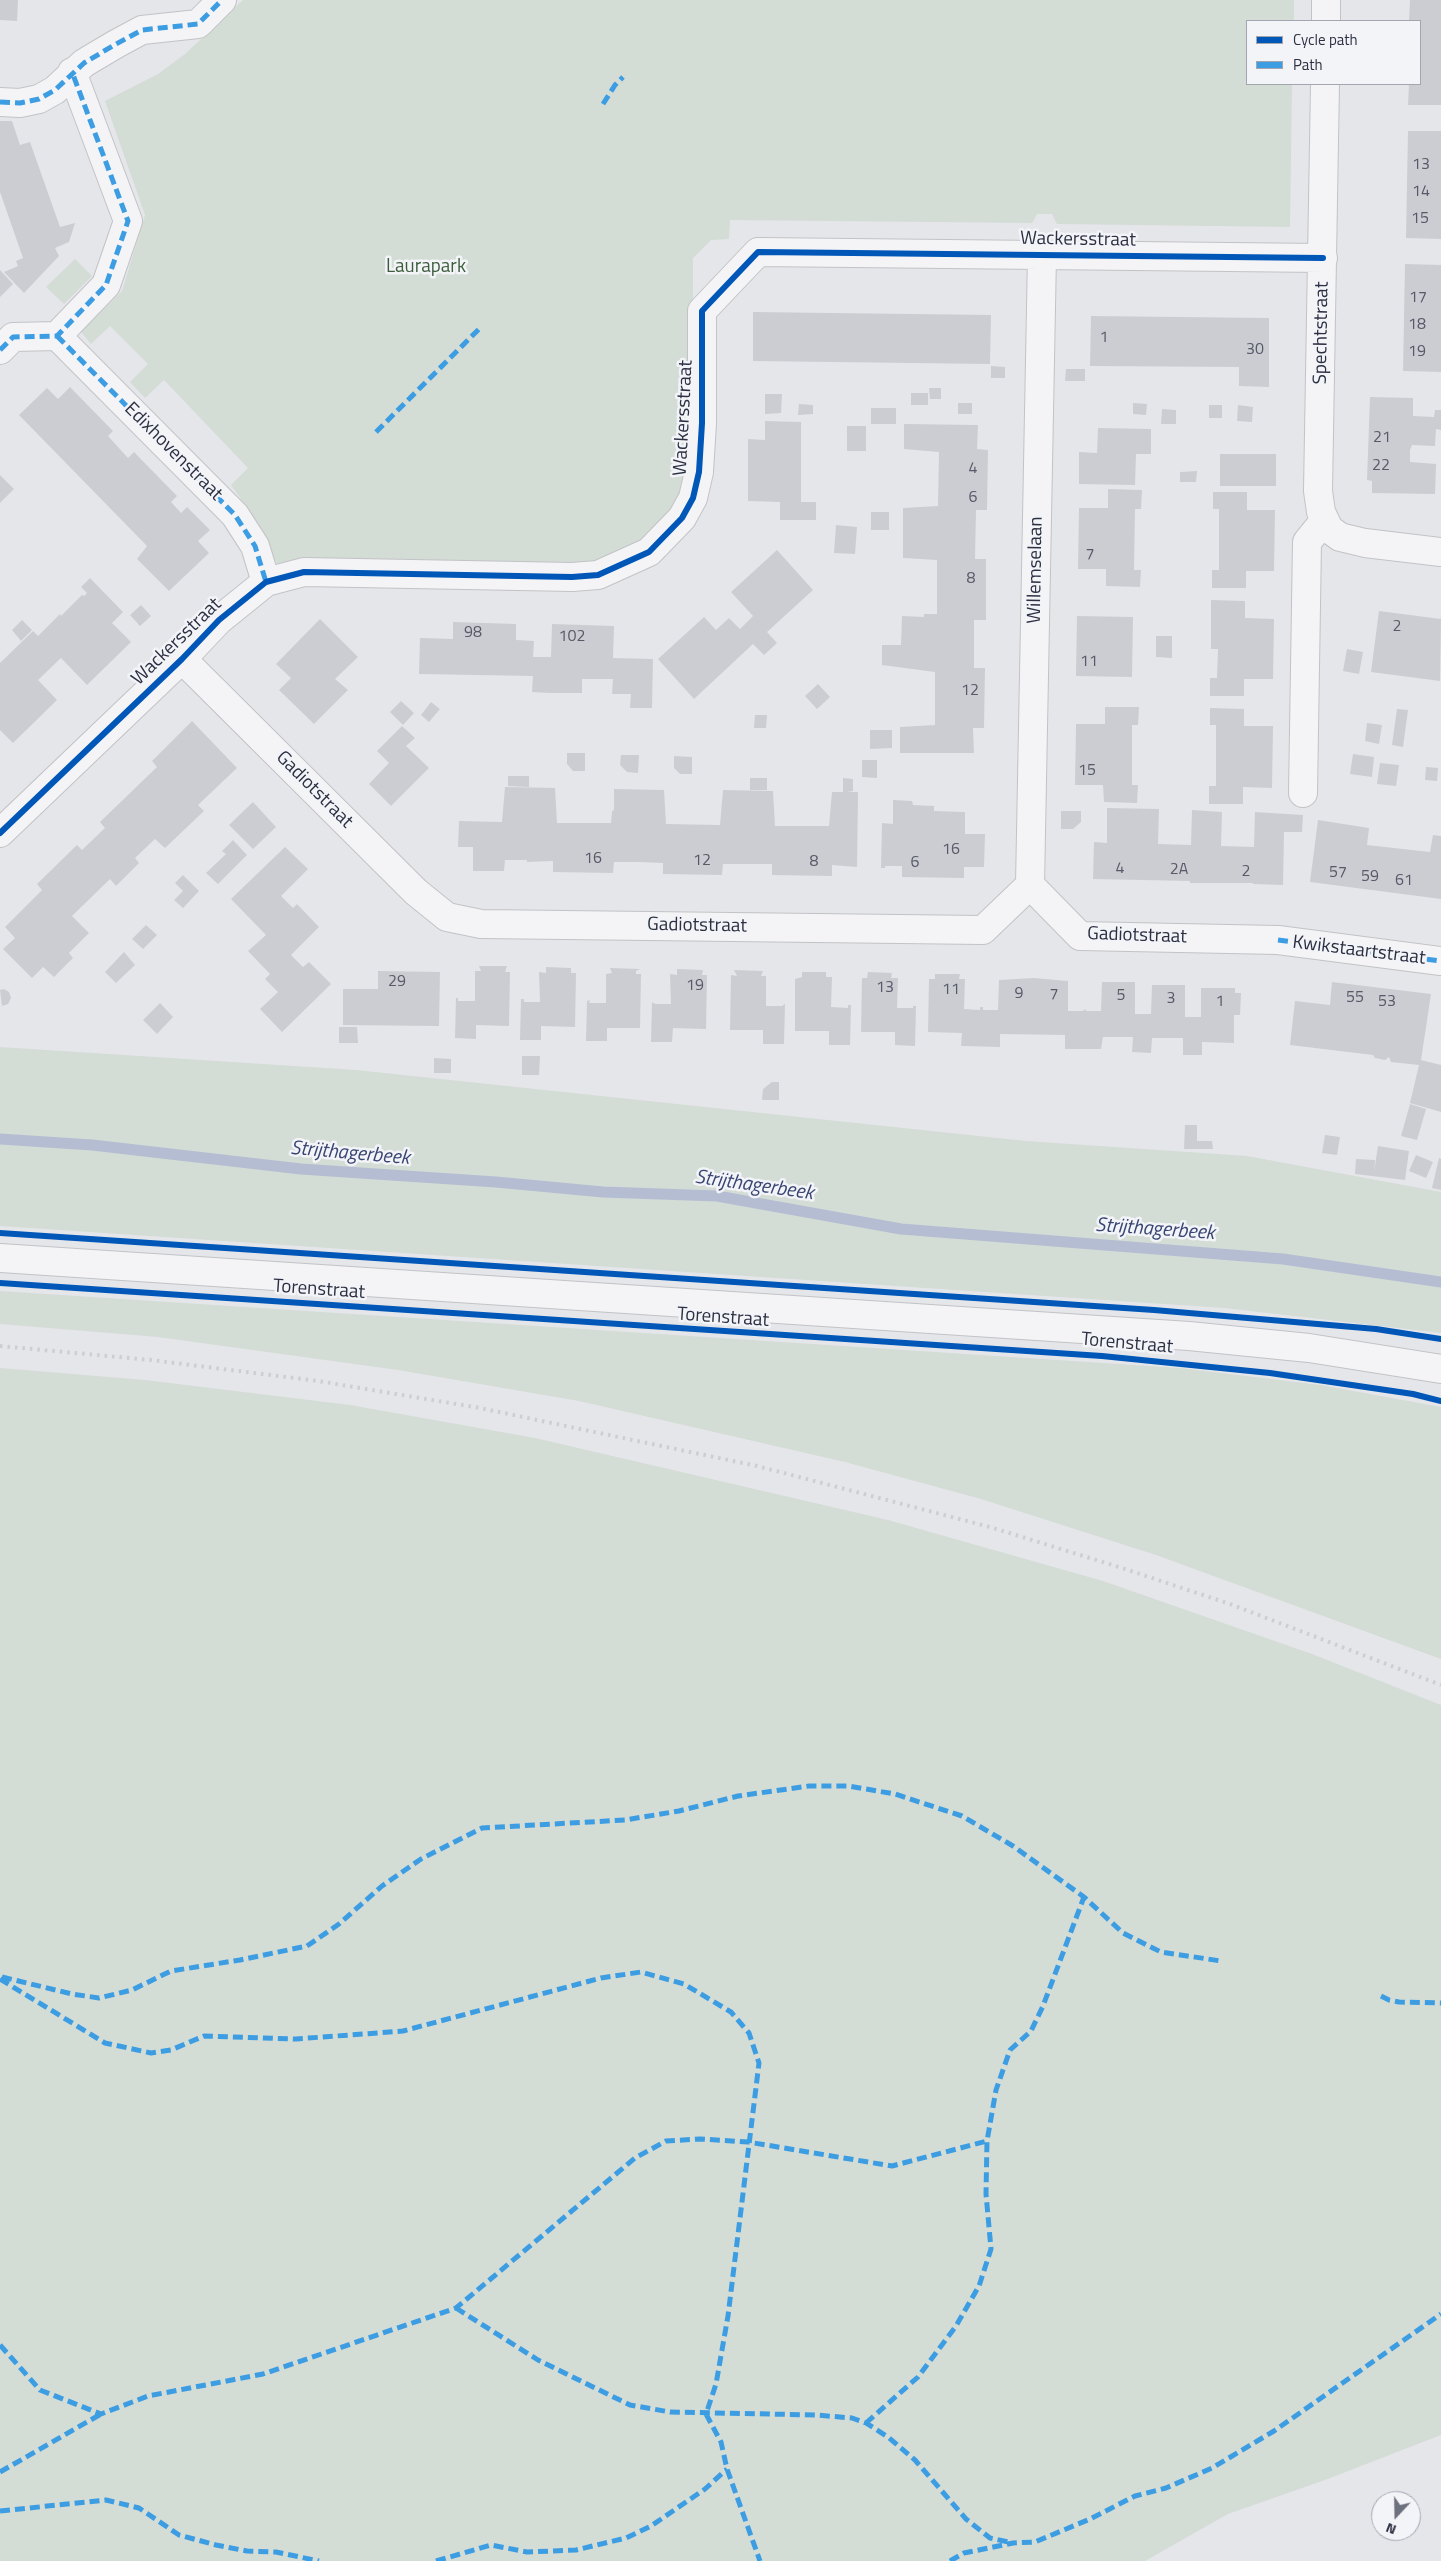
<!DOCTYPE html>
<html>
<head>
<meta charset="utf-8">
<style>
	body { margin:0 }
	#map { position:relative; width:1441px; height:2561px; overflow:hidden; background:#e5e6ea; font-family:"Titillium Web",sans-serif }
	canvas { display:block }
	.legend { position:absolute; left:1246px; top:20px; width:175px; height:65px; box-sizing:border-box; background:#f3f4f8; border:1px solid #a3a6af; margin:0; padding:6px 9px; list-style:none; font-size:15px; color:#2c3042 }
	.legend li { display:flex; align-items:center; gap:10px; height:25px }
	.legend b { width:25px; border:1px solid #a3a6af }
	.north { position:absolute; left:1371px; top:2491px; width:50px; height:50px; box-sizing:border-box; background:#f3f4f8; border:1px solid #a3a6af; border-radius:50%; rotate:201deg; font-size:14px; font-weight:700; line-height:20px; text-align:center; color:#2c3042 }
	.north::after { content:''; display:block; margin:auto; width:18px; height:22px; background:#6d707d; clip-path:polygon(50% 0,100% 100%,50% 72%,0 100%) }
</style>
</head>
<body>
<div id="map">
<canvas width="1441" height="2561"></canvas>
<ul class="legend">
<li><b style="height:6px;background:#0057b8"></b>Cycle path</li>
<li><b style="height:6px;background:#3d9de3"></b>Path</li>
</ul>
<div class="north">N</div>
</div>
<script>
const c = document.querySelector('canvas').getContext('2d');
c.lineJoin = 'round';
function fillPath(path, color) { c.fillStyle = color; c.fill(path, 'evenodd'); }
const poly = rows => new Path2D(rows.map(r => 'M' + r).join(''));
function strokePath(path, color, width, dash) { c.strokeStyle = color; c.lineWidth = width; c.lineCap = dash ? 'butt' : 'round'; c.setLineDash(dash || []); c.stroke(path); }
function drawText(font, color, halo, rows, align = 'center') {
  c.font = font + ' "Titillium Web",sans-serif'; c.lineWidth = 5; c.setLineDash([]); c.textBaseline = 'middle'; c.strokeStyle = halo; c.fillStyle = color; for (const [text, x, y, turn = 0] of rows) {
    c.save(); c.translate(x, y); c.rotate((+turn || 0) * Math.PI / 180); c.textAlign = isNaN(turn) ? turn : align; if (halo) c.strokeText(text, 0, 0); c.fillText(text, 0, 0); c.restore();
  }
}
const green = poly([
	[243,0,1294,0,1294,21,1247,21,1247,84,1292,84,1290,227,1057,224,1052,214,1037,214,1032,223,730,220,729,239,711,240,693,258,693,443,678,502,643,542,606,561,582,565,307,560,277,564,261,528,231,485,248,468,164,380,145,398,130,382,148,364,110,326,91,344,81,332,122,291,145,215,105,101,158,74,185,54],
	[75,259,92,276,64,304,46,287],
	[0,1047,356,1070,1026,1141,1247,1156,1441,1192,1441,1333,1224,1308,0,1226],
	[0,1291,1180,1368,1321,1385,1441,1407,1441,1659,1156,1555,981,1499,845,1462,579,1401,398,1370,158,1337,0,1324],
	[0,1368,145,1380,350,1405,535,1438,888,1520,1103,1581,1312,1654,1441,1705,1441,2435,1325,2480,1228,2514,1145,2561,0,2561]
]);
const stream = poly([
	[0,1139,92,1145,301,1169,496,1182,603,1192,717,1196,901,1229,1283,1259,1441,1282]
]);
const building = poly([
	[0,0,18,0,17,21,0,20],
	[1410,0,1441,0,1441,105,1408,105,1409,84,1420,84,1420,21,1409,21],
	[0,121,12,121,20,145,30,142,60,227,75,223,69,242,55,248,59,256,24,293,4,272,18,266,16,261,23,258,0,192],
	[1408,131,1441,131,1441,239,1406,238],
	[1405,264,1441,265,1441,372,1403,371],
	[0,270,13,284,0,297],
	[753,312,991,315,990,364,753,361],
	[1091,316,1269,318,1269,387,1239,386,1239,367,1090,366],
	[991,366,1005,367,1005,378,991,378],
	[1066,369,1085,369,1085,381,1065,381],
	[70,387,113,431,108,436,128,458,134,452,177,496,171,502,181,513,187,507,210,530,198,541,209,553,169,591,137,559,147,546,19,415,47,388,58,399],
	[929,388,941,388,941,399,930,399],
	[911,393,928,393,928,405,911,405],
	[765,394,782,394,781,413,765,414],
	[1370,397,1413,398,1413,416,1434,417,1435,410,1441,410,1441,430,1436,429,1435,446,1412,445,1410,450,1410,462,1436,464,1435,494,1372,493,1372,481,1367,480],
	[958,403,972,403,972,414,958,414],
	[1133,403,1147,404,1146,415,1133,414],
	[799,404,813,405,813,414,798,415],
	[1209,405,1222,405,1222,418,1209,418],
	[1238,405,1253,407,1252,422,1237,421],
	[871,408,896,408,896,424,871,424],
	[1162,409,1176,410,1176,424,1161,424],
	[765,421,801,422,801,502,816,502,816,520,780,520,780,502,748,501,748,439,765,440],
	[904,424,978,425,977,449,988,450,987,510,976,510,975,559,986,559,986,620,974,620,974,668,985,668,984,728,973,728,974,753,900,753,900,727,935,725,935,672,882,665,882,645,901,645,902,616,924,617,924,614,937,614,937,560,903,558,903,508,938,506,939,452,904,449],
	[847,426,866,426,866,451,847,451],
	[1098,428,1151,429,1151,454,1136,454,1135,485,1079,484,1079,452,1097,453],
	[1220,454,1276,454,1276,486,1220,486],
	[1197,471,1196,482,1180,482,1180,472],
	[0,475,14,489,0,503],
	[1108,489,1142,490,1141,509,1135,509,1134,570,1141,570,1140,587,1106,586,1106,569,1078,569,1079,508,1108,508],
	[1213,492,1247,492,1247,510,1275,510,1274,571,1246,571,1246,588,1212,588,1212,570,1219,570,1219,509,1213,509],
	[871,512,889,512,889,530,871,530],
	[836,525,857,527,855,554,834,553],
	[777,550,813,590,767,632,777,643,764,655,753,644,694,699,658,659,704,617,716,630,729,618,740,629,753,616,731,592],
	[90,578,123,612,112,623,131,642,87,685,61,658,38,680,57,700,13,743,0,730,0,663,33,631,38,636,60,614,61,616,82,595,84,596,87,593,81,587],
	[1211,600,1245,601,1245,618,1274,619,1273,679,1244,679,1244,696,1210,696,1210,678,1217,678,1218,649,1211,649],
	[141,605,151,616,140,626,130,615],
	[1379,611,1441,619,1440,681,1371,672],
	[1077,616,1133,617,1132,677,1076,676],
	[320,619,358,657,335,679,348,690,314,724,279,690,291,678,276,664],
	[22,620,32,630,21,641,12,630],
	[453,622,516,624,516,640,534,641,533,657,551,657,552,624,614,626,613,658,653,659,652,708,630,708,631,694,612,694,613,679,582,679,582,693,550,693,532,692,533,676,419,674,420,638,453,639],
	[1156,636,1172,636,1172,658,1156,657],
	[1347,649,1363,652,1359,674,1343,671],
	[818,684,830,697,817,709,805,696],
	[401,701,414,713,403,725,390,712],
	[431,702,440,709,429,722,421,715],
	[1105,707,1139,707,1138,725,1132,725,1132,785,1138,785,1137,803,1104,802,1103,785,1075,785,1076,724,1105,724],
	[1210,708,1244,709,1244,726,1273,726,1272,788,1243,787,1243,804,1209,804,1209,786,1216,786,1216,725,1210,725],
	[1397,709,1408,710,1403,747,1392,745],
	[755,715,767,715,766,728,754,728],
	[192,721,237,768,198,805,204,811,165,848,155,839,135,858,139,863,116,886,110,879,72,916,89,933,69,953,73,958,54,977,43,967,32,978,3,949,15,938,5,927,42,890,37,884,77,845,82,850,105,828,100,822,157,767,152,761],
	[1367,723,1382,725,1379,744,1365,741],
	[402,726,415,738,406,746,429,768,391,806,369,784,389,763,377,751],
	[870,730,892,730,892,748,870,749],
	[567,753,585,753,585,771,573,771,567,764],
	[1353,754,1374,757,1372,777,1350,774],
	[621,755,639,755,638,773,627,772,620,765],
	[674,756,692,757,692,774,680,774,674,768],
	[862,760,877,760,877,778,862,777],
	[1380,763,1399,765,1396,786,1377,784],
	[1426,767,1438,768,1437,781,1425,780],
	[508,776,529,776,529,787,508,786],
	[750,778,767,778,767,790,750,790],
	[843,778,853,779,853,791,847,792,858,792,857,867,832,865,832,876,772,875,772,864,723,864,722,875,663,874,663,863,640,862,614,862,613,873,553,872,553,861,527,862,527,860,505,860,504,871,473,871,473,847,458,847,459,821,502,822,505,787,555,788,557,823,611,823,612,811,614,810,614,789,664,790,666,824,720,825,723,790,773,791,775,826,829,826,832,792,843,792],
	[893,800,912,801,913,805,934,806,934,811,965,812,965,834,985,834,984,867,964,867,964,878,902,877,902,866,885,866,885,868,881,868,882,823,893,824],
	[253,802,276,827,253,849,229,825],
	[1107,808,1159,809,1158,844,1191,845,1192,810,1222,812,1221,846,1254,847,1255,812,1303,815,1302,832,1284,832,1283,885,1253,884,1253,883,1190,883,1190,881,1093,879,1094,842,1107,843],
	[1061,811,1081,811,1081,822,1073,829,1061,829],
	[1318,820,1369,828,1367,845,1430,852,1433,835,1441,836,1441,899,1310,882],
	[233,840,247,855,218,884,206,873,226,854,222,851],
	[285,847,308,869,281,896,293,908,297,904,319,927,291,955,303,967,309,962,331,984,282,1032,260,1009,278,992,265,979,270,974,248,951,266,935,231,899],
	[183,875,199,891,183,908,174,900,183,891,175,883],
	[146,925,157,935,143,949,132,939],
	[124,952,135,965,116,983,105,972],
	[479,966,507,966,505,972,510,972,509,1026,476,1025,476,1039,455,1038,456,998,458,998,458,1001,475,1001,475,971,481,971],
	[546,967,571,968,571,973,576,973,575,1027,541,1026,541,1040,520,1040,521,999,524,999,524,1002,540,1002,539,972,546,973],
	[610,968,640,969,636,971,636,974,641,974,640,1028,607,1028,607,1041,586,1041,587,1001,590,1000,589,1003,606,1003,606,974,612,973],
	[677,969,703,970,702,975,707,975,706,1029,673,1028,672,1042,651,1042,652,1002,655,1004,671,1004,670,974,677,975],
	[734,970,763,971,761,976,766,976,766,1006,782,1006,785,1004,784,1044,763,1044,763,1030,730,1030,731,975,737,976],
	[378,971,440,972,439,1026,343,1025,343,989,378,989],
	[802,972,826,972,826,977,832,977,831,1007,848,1008,848,1005,851,1005,850,1045,829,1045,829,1031,795,1031,795,979,802,977],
	[868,972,892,973,891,978,898,978,897,1008,913,1008,913,1006,916,1006,915,1046,895,1045,895,1032,861,1032,862,978,867,978],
	[935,974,960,974,959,979,965,979,964,1009,980,1010,980,1007,983,1007,983,1010,998,1010,999,980,1034,978,1068,981,1068,1011,1083,1011,1085,1009,1086,1011,1101,1011,1102,982,1135,982,1135,1014,1151,1014,1152,985,1185,985,1185,1017,1201,1017,1201,988,1235,988,1235,993,1241,993,1240,1015,1234,1015,1234,1043,1202,1042,1202,1055,1183,1055,1183,1038,1152,1038,1151,1053,1132,1052,1133,1037,1103,1037,1101,1049,1065,1049,1065,1035,1000,1034,1000,1047,961,1046,962,1033,928,1032,929,979,935,979],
	[1332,982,1431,994,1421,1060,1441,1065,1441,1112,1410,1103,1419,1065,1391,1062,1389,1057,1385,1060,1375,1058,1373,1055,1290,1045,1295,1001,1330,1005],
	[4,989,9,992,11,998,8,1004,2,1006,0,990],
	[160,1003,173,1017,157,1034,143,1020],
	[339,1027,357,1027,358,1043,339,1043],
	[522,1056,540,1056,539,1075,522,1075],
	[434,1058,451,1059,451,1073,434,1073],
	[772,1082,779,1082,779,1100,762,1100,763,1089],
	[1410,1104,1426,1109,1417,1140,1401,1136],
	[1185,1125,1197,1125,1197,1141,1212,1141,1213,1149,1184,1149],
	[1325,1135,1340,1137,1337,1155,1322,1153],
	[1378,1146,1409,1151,1405,1180,1355,1174,1356,1159,1375,1160,1374,1172],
	[1416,1155,1433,1162,1426,1178,1409,1171],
	[1439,1158,1441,1159,1441,1190,1432,1188]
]);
const minor = poly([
	[1326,21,1326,0],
	[1325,84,1318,491,1321,512,1329,529,1340,537,1365,543,1441,552],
	[0,102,20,103,39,99,55,90,84,63,116,44,142,30,198,24,222,0],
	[57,336,235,515,255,546,266,582],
	[0,350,13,337,57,336,106,285,128,221,72,72],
	[182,659,416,892,447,917,481,924,983,930,1030,885],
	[1303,793,1307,542,1324,521],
	[0,833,182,659,219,620,266,582,304,572,572,577,598,575,649,552,682,518,693,498,699,472,702,423,702,311,758,252,1323,258],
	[1030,885,1042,255],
	[1030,885,1080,936,1278,940,1441,961]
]);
const tertiary = poly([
	[0,1258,1189,1336,1309,1348,1441,1369]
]);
const rail = poly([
	[0,1346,151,1360,318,1381,480,1408,757,1466,990,1527,1122,1568,1230,1604,1441,1685]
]);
const quiet = poly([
	[0,102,20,103,39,99,55,90,84,63,116,44,142,30,198,24,222,0],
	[603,104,615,85,623,77],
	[57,336,235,515,255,546,266,582],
	[0,350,13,337,57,336,106,285,128,221,72,72],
	[376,432,480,328],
	[1278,940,1441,961],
	[2,1977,72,1994,99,1998,132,1990,171,1971,240,1960,307,1946,339,1924,382,1886,421,1859,482,1828,625,1820,679,1811,738,1796,809,1786,848,1786,895,1794,962,1816,1013,1846,1084,1897,1123,1933,1161,1952,1221,1961],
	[0,1979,105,2043,151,2053,171,2050,204,2036,296,2039,403,2031,601,1978,641,1972,684,1984,731,2012,749,2033,759,2063,728,2316,716,2384,706,2414,721,2442,727,2469,760,2561],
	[1381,1996,1389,2000,1399,2002,1441,2003],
	[456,2308,538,2360,630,2405,670,2412,816,2415,852,2418,866,2423,888,2437,915,2460,966,2519,990,2538,1013,2543],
	[0,2345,40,2390,101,2414,148,2396,263,2374,456,2308,635,2158,666,2141,700,2139,748,2142,892,2166,987,2141],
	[866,2423,918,2377,956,2326,979,2286,991,2249,986,2194,987,2141,996,2090,1010,2050,1031,2031,1043,2006,1084,1897],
	[0,2472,101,2414],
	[0,2511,106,2500,139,2508,179,2535,216,2545,247,2551,276,2552,319,2561],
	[436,2561,491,2545,527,2552,576,2550,626,2538,651,2526,705,2489,727,2469],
	[950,2561,964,2553,1013,2543,1035,2542,1090,2519,1135,2496,1166,2488,1212,2468,1274,2431,1441,2314]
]);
const cycleway = poly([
	[0,833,182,659,219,620,266,582,304,572,572,577,598,575,649,552,682,518,693,498,699,472,702,423,702,311,758,252,1323,258],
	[0,1233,1154,1310,1376,1329,1441,1339],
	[0,1283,1102,1356,1270,1373,1413,1394,1441,1401]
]);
const numberNames = [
	["13",1421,165],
	["14",1421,192],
	["15",1420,219],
	["17",1418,298],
	["18",1417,325],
	["1",1104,338],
	["30",1255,350],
	["19",1417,352],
	["21",1382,438],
	["22",1381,466],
	["4",973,469],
	["6",973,498],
	["7",1090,555],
	["8",971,579],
	["2",1397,627],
	["98",473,633],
	["102",572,637],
	["11",1089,662],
	["12",970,691],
	["15",1087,771],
	["16",951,850],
	["16",593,859],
	["12",702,861],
	["8",814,862],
	["6",915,863],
	["4",1120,869],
	["2A",1179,870],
	["2",1246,872],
	["57",1338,873],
	["59",1370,877],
	["61",1404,881],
	["29",397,982],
	["19",695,986],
	["13",885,988],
	["11",951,990],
	["9",1019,994],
	["7",1054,995],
	["5",1121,996],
	["55",1355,998],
	["3",1171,999],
	["1",1220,1002],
	["53",1387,1002]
];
const streetNames = [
	["Wackersstraat",1078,240,1],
	["Spechtstraat",1322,333,-89],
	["Wackersstraat",684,418,-87],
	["Edixhovenstraat",173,452,45],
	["Willemselaan",1036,570,-89],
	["Wackersstraat",177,642,-44],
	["Gadiotstraat",314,790,45],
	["Gadiotstraat",697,926,1],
	["Gadiotstraat",1137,936,2],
	["Kwikstaartstraat",1359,951,7],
	["Torenstraat",319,1290,4],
	["Torenstraat",723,1318,4],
	["Torenstraat",1127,1344,5]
];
const parkNames = [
	["Laurapark",426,267]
];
const waterNames = [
	["Strijthagerbeek",350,1154,5],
	["Strijthagerbeek",754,1186,8],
	["Strijthagerbeek",1155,1230,4]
];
fillPath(green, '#d4dcd6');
strokePath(stream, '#b5bdd2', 11);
fillPath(building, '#cccdd2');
strokePath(minor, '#c2c3c6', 30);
strokePath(tertiary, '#c2c3c6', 30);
strokePath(minor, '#f4f4f6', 28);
strokePath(tertiary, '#f4f4f6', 28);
strokePath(rail, '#cdced1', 4, [2.5, 5]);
strokePath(quiet, '#3d9de3', 5, [10, 5]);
strokePath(cycleway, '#0057b8', 6);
drawText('16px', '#565968', null, numberNames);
drawText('19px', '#2c3042', '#f3f4f8', streetNames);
drawText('19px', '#3b5d3b', '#f3f4f8', parkNames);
drawText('italic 20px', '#394673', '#f3f4f8', waterNames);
</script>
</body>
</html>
